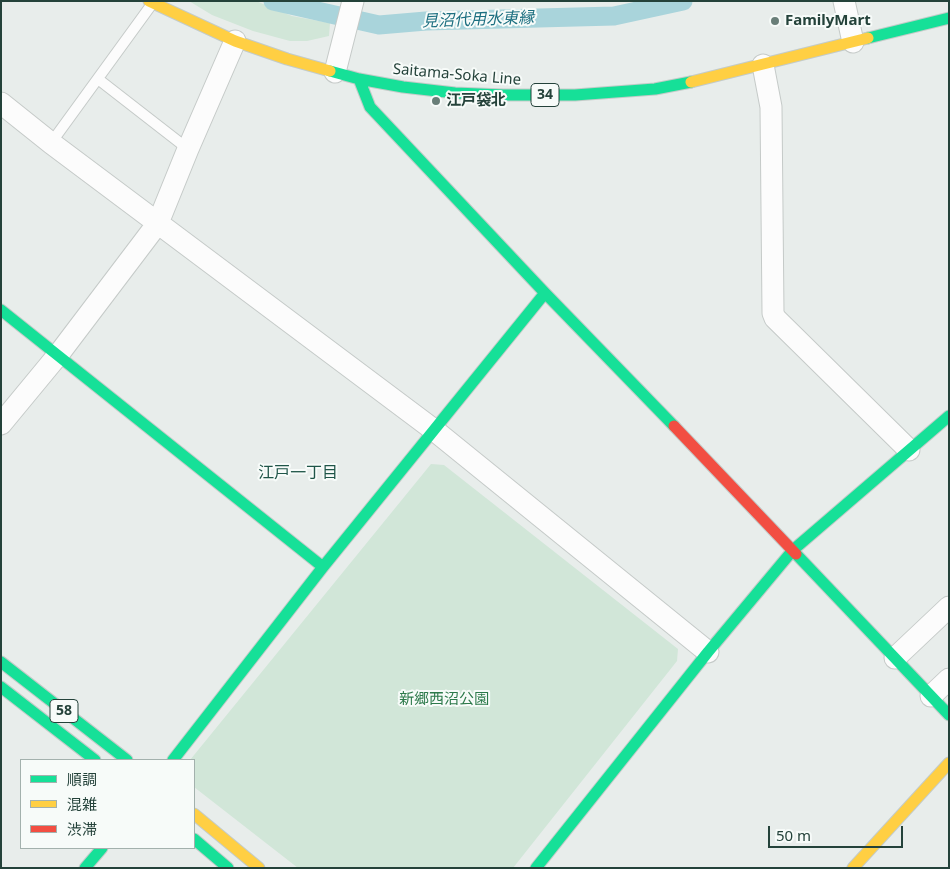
<!DOCTYPE html>
<html>
<head>
<meta charset="utf-8">
<style>
	body { margin:0 }
	#map { position:relative; width:950px; height:869px; overflow:hidden; background:#e8edeb; font-family:"Noto Sans","Noto Sans JP",sans-serif }
	canvas { display:block }
	.frame { position:absolute; inset:0; border:2px solid #24423a; pointer-events:none }
	.legend { position:absolute; left:20px; top:759px; width:175px; height:90px; box-sizing:border-box; background:#f7fbf9; border:1px solid #a3b1ad; margin:0; padding:6px 9px; list-style:none; font-size:15px; color:#24423a }
	.legend li { display:flex; align-items:center; gap:10px; height:25px }
	.legend b { width:25px; border:1px solid #a3b1ad }
	.scale { position:absolute; left:768px; top:826px; width:135px; height:22px; box-sizing:border-box; border:2px solid #24423a; border-top:0; padding-left:6px; font-size:15px; line-height:18px; white-space:nowrap; color:#24423a; -webkit-text-stroke:4px #f7fbf9; paint-order:stroke }
</style>
</head>
<body>
<div id="map">
<canvas width="950" height="869"></canvas>
<div class="frame"></div>
<ul class="legend">
<li><b style="height:6px;background:#16e098"></b>順調</li>
<li><b style="height:6px;background:#ffcf43"></b>混雑</li>
<li><b style="height:6px;background:#f24e42"></b>渋滞</li>
</ul>
<div class="scale">50 m</div>
</div>
<script>
const c = document.querySelector('canvas').getContext('2d');
c.lineJoin = 'round';
function fillPath(path, color) { c.fillStyle = color; c.fill(path, 'evenodd'); }
const poly = rows => new Path2D(rows.map(r => 'M' + r).join(''));
function strokePath(path, color, width, dash) { c.strokeStyle = color; c.lineWidth = width; c.lineCap = dash ? 'butt' : 'round'; c.setLineDash(dash || []); c.stroke(path); }
function drawText(font, color, halo, rows, align = 'center') {
  c.font = font + ' "Noto Sans","Noto Sans JP",sans-serif'; c.lineWidth = 4; c.setLineDash([]); c.textBaseline = 'middle'; c.strokeStyle = halo; c.fillStyle = color; for (const [text, x, y, turn = 0] of rows) {
    c.save(); c.translate(x, y); c.rotate((+turn || 0) * Math.PI / 180); c.textAlign = isNaN(turn) ? turn : align; if (halo) c.strokeText(text, 0, 0); c.fillText(text, 0, 0); c.restore();
  }
}
const green = poly([
	[189,1,256,1,292,16,330,23,329,36,307,41,290,41,253,31,212,15],
	[431,464,444,465,678,649,677,661,513,868,298,868,194,787,194,760,190,760]
]);
const canal = poly([
	[273,1,379,25,426,21,614,16,683,1]
]);
const lane = poly([
	[98,79,188,149],
	[51,143,152,4]
]);
const street = poly([
	[844,1,853,42],
	[763,65,771,107,773,313,775,318,909,450],
	[335,72,353,1],
	[1,103,51,143,434,430,708,652],
	[1,424,58,355,158,223,188,149,235,41],
	[895,658,949,607],
	[931,696,949,679]
]);
const fast = poly([
	[868,38,949,18],
	[330,71,359,79,403,87,455,93,503,95,575,95,655,89,691,82],
	[359,79,370,107,545,293,674,426],
	[1,310,323,567],
	[796,554,949,715],
	[1,662,127,760],
	[1,687,95,760],
	[173,760,323,567,545,293],
	[194,839,228,868],
	[85,868,102,848],
	[536,868,708,652,793,550,949,416]
]);
const slow = poly([
	[149,1,235,41,287,59,330,71],
	[691,82,868,38],
	[194,814,259,868],
	[853,868,949,763]
]);
const jam = poly([
	[674,426,796,554]
]);
const markers = [
	[775,21,5,"#697e78"],
	[436,101,5,"#697e78"]
];
const shields = [
	[545,95,28],
	[64,711,28]
];
const shieldNames = [
	["34",545,95],
	["58",64,711]
];
const poiNames = [
	["FamilyMart",785,21],
	["江戸袋北",446,101]
];
const streetNames = [
	["Saitama-Soka Line",457,75,5]
];
const parkNames = [
	["新郷西沼公園",444,700]
];
const waterNames = [
	["見沼代用水東縁",478,20,-2]
];
const neighbourhoodNames = [
	["江戸一丁目",298,473]
];
fillPath(green, '#d1e6d8');
strokePath(canal, '#a9d4db', 19);
strokePath(lane, '#c5cac8', 12);
strokePath(street, '#c5cac8', 23);
strokePath(fast, '#c3cbc8', 13);
strokePath(slow, '#c3cbc8', 13);
strokePath(jam, '#c3cbc8', 13);
strokePath(lane, '#fcfcfc', 10);
strokePath(street, '#fcfcfc', 21);
strokePath(fast, '#16e098', 11);
strokePath(slow, '#ffcf43', 11);
strokePath(jam, '#f24e42', 11);
for (const [x, y, r, color] of markers) { const dot = new Path2D(); dot.arc(x, y, r, 0, 2 * Math.PI); c.fillStyle = color; c.fill(dot); strokePath(dot, '#f7fbf9', 2); }
for (const [x, y, w] of shields) { const box = new Path2D(); box.roundRect(x - w / 2, y - 11.5, w, 23, 4); c.fillStyle = '#f7fbf9'; c.fill(box); strokePath(box, '#24423a', 1); }
drawText('bold 14px', '#24423a', null, shieldNames);
drawText('bold 15px', '#24423a', '#f7fbf9', poiNames, 'left');
drawText('15px', '#24423a', '#f7fbf9', streetNames);
drawText('15px', '#2d7a4b', '#f7fbf9', parkNames);
drawText('italic 16px', '#1c6f80', '#f7fbf9', waterNames);
drawText('16px', '#1f5548', '#f7fbf9', neighbourhoodNames);
</script>
</body>
</html>
